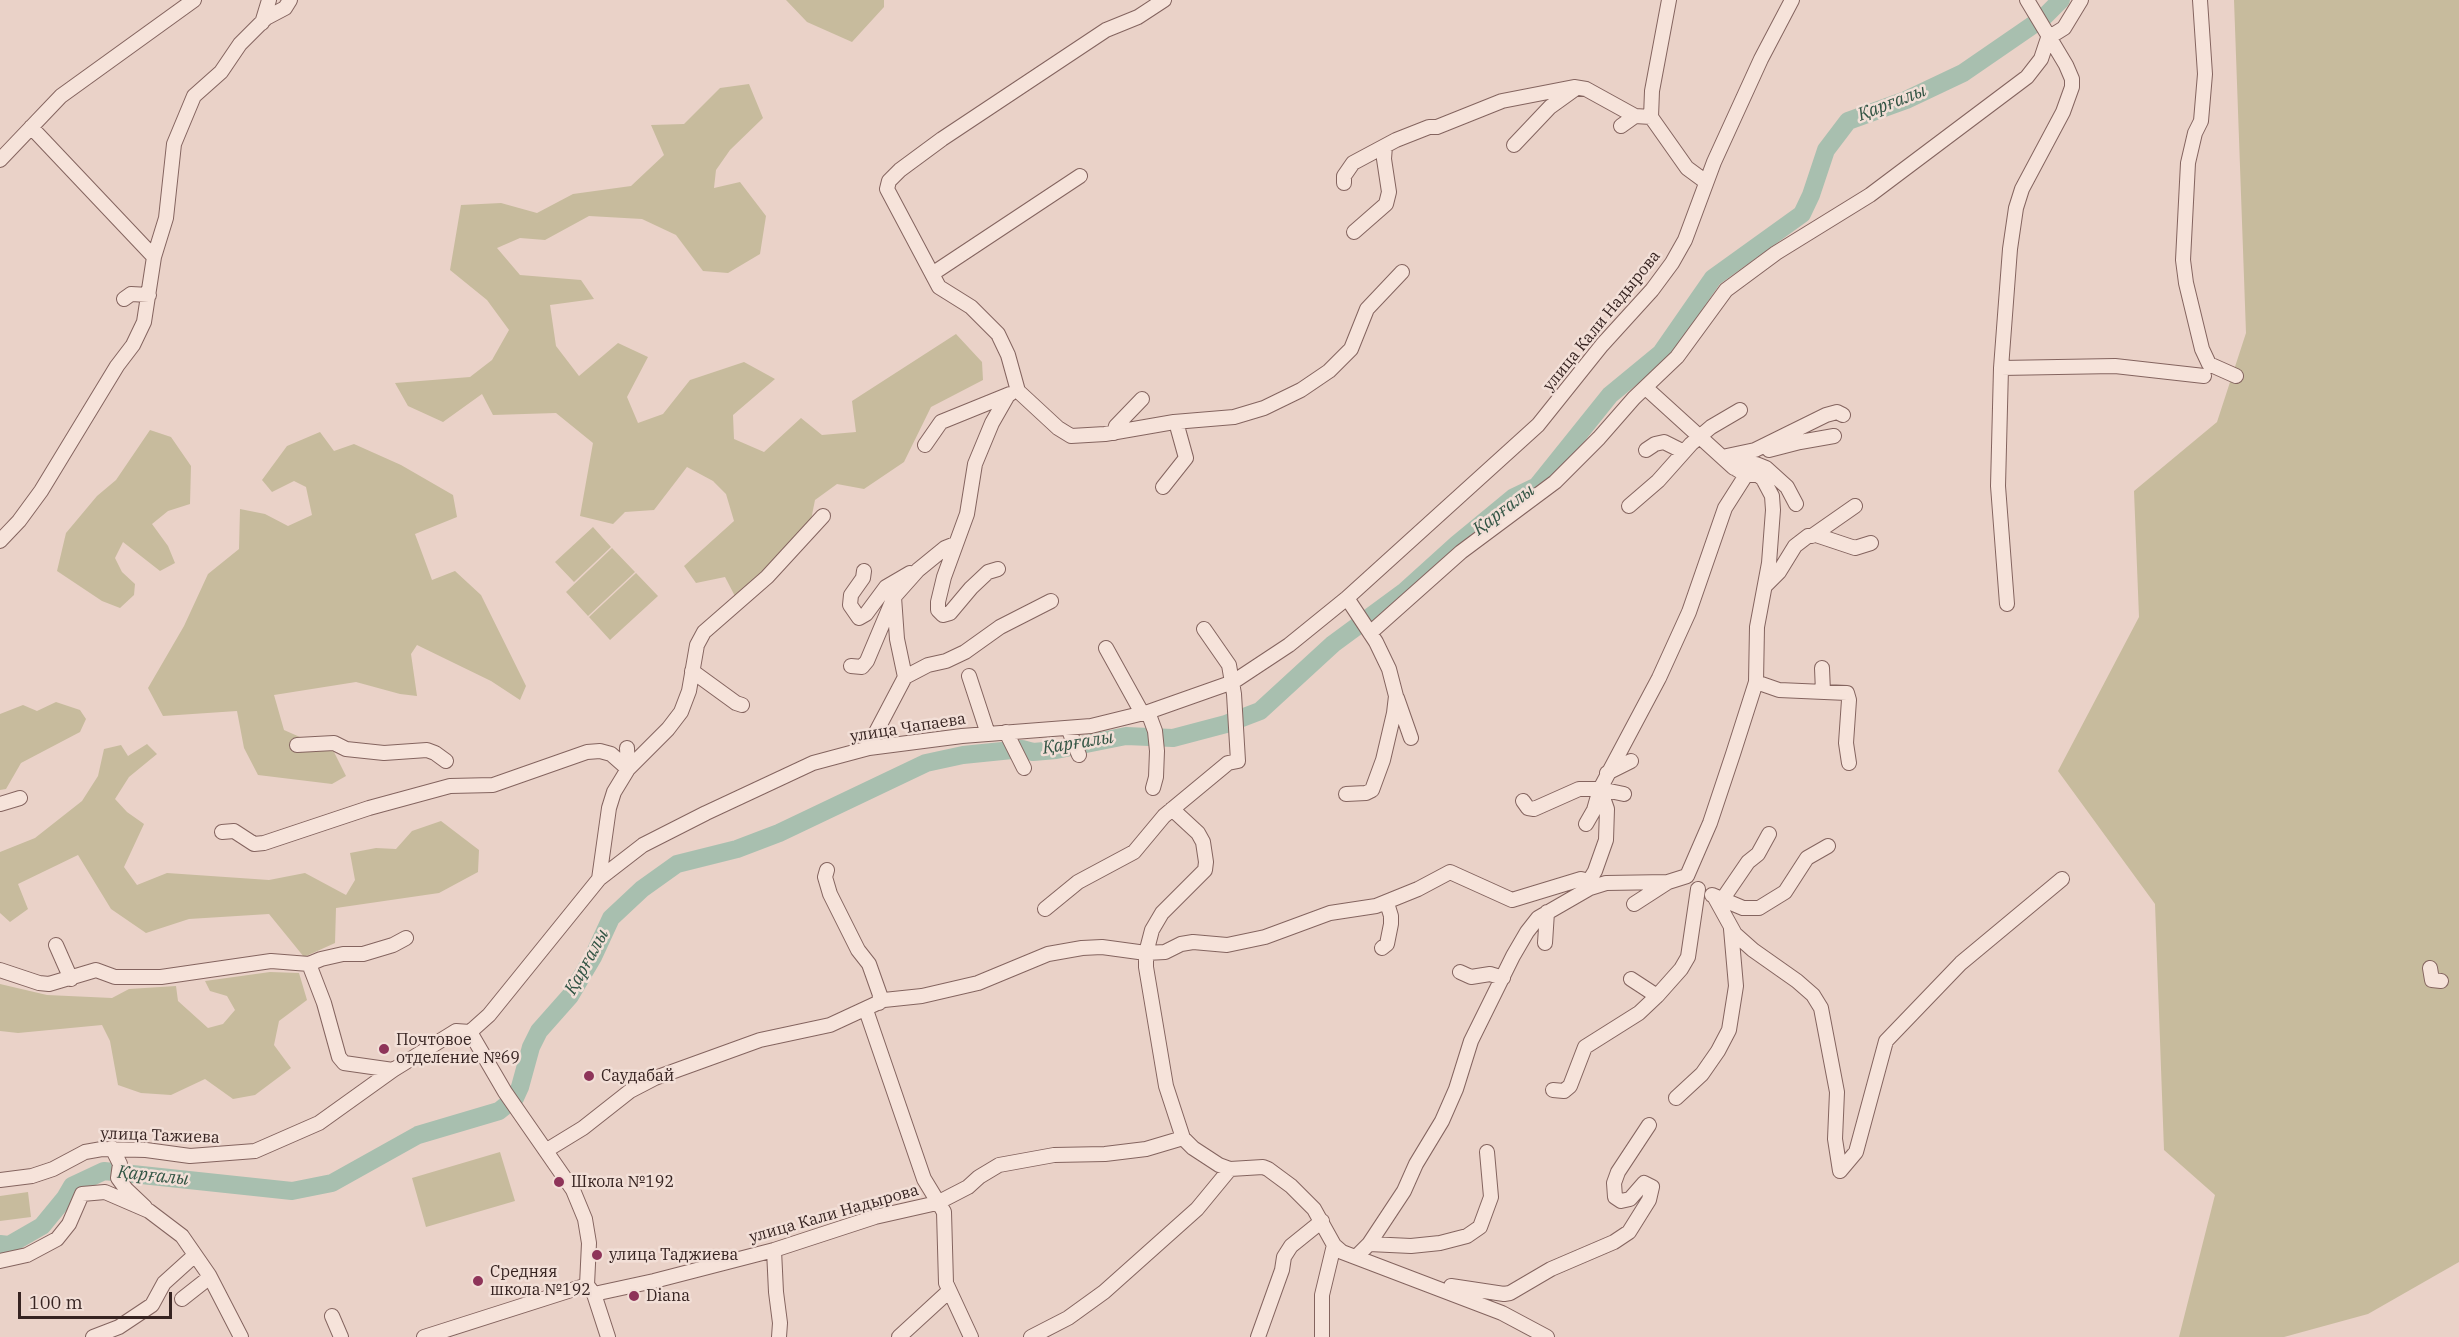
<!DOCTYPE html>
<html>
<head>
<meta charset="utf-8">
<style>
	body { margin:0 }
	#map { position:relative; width:2459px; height:1337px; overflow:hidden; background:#ead2c8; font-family:"IBM Plex Serif",serif }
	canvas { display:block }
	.scale { position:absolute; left:18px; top:1292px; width:154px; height:27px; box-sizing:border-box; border:3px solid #362321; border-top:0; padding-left:8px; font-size:18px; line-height:21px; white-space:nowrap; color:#362321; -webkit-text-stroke:4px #f2dfd7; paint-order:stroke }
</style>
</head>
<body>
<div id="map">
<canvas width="2459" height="1337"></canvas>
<div class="scale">100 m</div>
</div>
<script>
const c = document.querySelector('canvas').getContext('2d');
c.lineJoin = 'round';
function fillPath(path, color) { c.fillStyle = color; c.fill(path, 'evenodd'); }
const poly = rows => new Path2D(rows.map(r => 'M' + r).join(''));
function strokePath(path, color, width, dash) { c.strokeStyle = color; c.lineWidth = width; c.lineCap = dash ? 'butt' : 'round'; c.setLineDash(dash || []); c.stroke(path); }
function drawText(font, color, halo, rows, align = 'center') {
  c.font = font + ' "IBM Plex Serif",serif'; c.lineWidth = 5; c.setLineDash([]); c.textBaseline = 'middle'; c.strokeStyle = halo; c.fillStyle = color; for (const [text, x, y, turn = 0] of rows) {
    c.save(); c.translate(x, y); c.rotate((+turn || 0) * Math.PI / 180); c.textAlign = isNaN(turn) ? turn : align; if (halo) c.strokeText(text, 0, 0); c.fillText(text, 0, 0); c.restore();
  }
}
const green = poly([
	[786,0,884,0,884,7,852,42,807,22],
	[2234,0,2459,0,2459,1262,2368,1314,2284,1337,2179,1337,2215,1195,2164,1150,2155,904,2058,771,2139,617,2134,491,2217,422,2246,333],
	[749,84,763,118,730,150,716,170,714,188,740,182,766,216,760,254,728,273,703,271,676,235,642,219,589,216,545,240,520,238,497,248,520,275,581,280,594,299,550,305,556,346,579,376,618,343,648,357,627,397,638,423,663,414,690,380,744,362,775,379,733,415,734,439,764,452,801,418,822,435,856,432,852,401,956,334,982,362,983,380,931,407,904,462,864,489,837,484,815,500,808,535,738,602,725,577,696,583,684,566,734,521,726,494,713,481,687,467,654,510,625,512,613,524,580,516,593,443,556,413,493,415,482,394,443,422,408,406,395,383,470,377,492,360,509,330,487,300,450,270,461,205,501,203,537,213,573,194,631,186,664,155,651,125,684,124,720,88],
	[150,430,171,437,191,466,190,504,168,511,152,524,168,546,175,563,160,571,123,542,115,558,122,572,135,584,134,595,120,608,102,601,57,571,66,533,97,496,116,480],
	[320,432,334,451,354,444,401,465,453,495,457,517,415,534,432,580,455,571,481,595,526,686,520,700,491,681,417,645,411,654,417,696,400,694,356,682,274,695,284,730,334,752,346,776,332,784,258,775,244,748,237,711,163,716,148,688,184,626,208,574,239,549,240,509,265,514,288,526,312,515,306,487,294,481,272,492,262,480,287,446],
	[593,527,611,547,574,582,555,562],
	[612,548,635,572,588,616,566,592],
	[636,573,658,596,610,640,589,617],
	[56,702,80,710,86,719,80,732,21,763,6,789,0,790,0,714,23,705,37,711],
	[147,744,157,754,129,777,115,799,127,812,144,824,124,867,137,885,167,873,269,880,305,873,346,895,355,880,350,853,376,848,396,849,412,831,441,821,479,850,478,872,439,893,336,908,335,943,304,957,269,914,189,919,146,933,111,909,78,855,18,884,28,909,10,922,0,913,0,852,35,838,82,801,98,776,104,749,121,745,128,756],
	[270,972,299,973,307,1000,279,1021,274,1045,291,1068,255,1095,233,1099,205,1079,171,1095,141,1093,118,1085,110,1041,102,1025,18,1033,0,1031,0,984,47,995,112,998,129,989,176,986,178,1001,208,1028,223,1024,235,1010,227,996,210,991,205,981],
	[500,1152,515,1201,426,1227,412,1178],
	[28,1192,31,1217,0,1221,0,1196]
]);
const river = poly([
	[0,1244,9,1245,42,1226,65,1198,72,1186,104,1171,292,1191,332,1183,418,1135,499,1111,515,1098,520,1087,531,1047,539,1031,570,996,593,957,611,918,642,889,677,864,737,849,779,833,926,763,963,755,1022,749,1033,752,1056,750,1126,736,1173,738,1226,724,1260,711,1333,644,1405,591,1457,544,1514,497,1537,486,1610,395,1661,353,1713,278,1802,214,1811,195,1826,150,1848,121,1906,100,1963,73,2043,18,2061,0]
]);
const minor = poly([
	[1164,0,1138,17,1106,30,942,139,900,170,889,181,887,189,939,287,971,307,998,334,1008,355,1018,391,1058,428,1071,436,1105,434,1174,422,1234,417,1264,408,1301,390,1329,371,1351,349,1367,309,1402,272],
	[2200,0,2205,74,2201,121,2195,133,2188,163,2183,260,2186,283,2202,349,2209,364,2236,376],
	[262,23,269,0],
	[1651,117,1652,91,1669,0],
	[1621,126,1635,116],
	[31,127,154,257,166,218,174,144,194,96,221,72,240,44,266,18,285,8,290,0],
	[1514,145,1550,107,1575,89],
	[0,160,61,96,194,0],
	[1344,183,1344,176,1353,163,1396,140,1429,127,1437,127,1502,101,1574,87,1586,89,1635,116,1651,117,1687,168,1706,182],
	[1354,232,1386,204,1389,192,1384,159,1385,146],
	[932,274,1080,176],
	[124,299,131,294,149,295],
	[2001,368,2115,366,2204,376],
	[1114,433,1116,426,1142,399],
	[925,445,941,422,1010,394],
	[1646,450,1655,444,1664,442,1684,452],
	[1769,450,1800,442,1834,436],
	[1722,457,1755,450,1826,415,1837,412,1843,415],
	[1734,468,1756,464,1766,468,1787,487,1796,504],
	[1163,487,1186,458,1176,422],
	[1629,506,1658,481,1691,444,1711,427,1740,410],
	[1812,536,1855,506],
	[0,541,19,521,41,491,117,366,133,345,144,322,154,257],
	[998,569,988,572,971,588,950,613,943,615,938,610,938,602,944,577,967,514,975,464,992,423,1008,395],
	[864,571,863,578,851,595,850,605,859,618,866,614,886,587,910,573],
	[1766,585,1779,572,1795,546,1808,536,1816,535,1855,548,1871,543],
	[894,597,897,639,905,677],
	[2007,604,1998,486,2001,368,2010,249,2016,208,2022,189,2063,112,2072,87,2072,79,2066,65,2027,0],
	[1370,633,1461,552,1555,482,1599,438,1634,398,1677,357,1726,290,1776,253,1870,195,2027,77,2041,59,2048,38,2064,28,2081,0],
	[1106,648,1142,713],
	[851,666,862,667,867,661,894,597,918,570,945,548,955,544],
	[1822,668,1823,692],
	[692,671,736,703,742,705],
	[969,676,988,734],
	[1756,682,1779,690,1847,693,1849,700,1846,743,1849,763],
	[1397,698,1411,738],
	[1148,712,1155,731,1157,751,1156,777,1153,788],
	[1068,728,1079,755],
	[1006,732,1024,768],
	[297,745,334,743,346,749,384,753,427,750,435,753,446,761],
	[627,748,628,769],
	[865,749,874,736,905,677,928,665,946,661,965,652,1000,627,1051,601],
	[628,769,668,729,681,712,689,691,697,645,704,632,767,577,823,516],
	[1607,773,1631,761],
	[1600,789,1624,794],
	[1346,794,1366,793,1372,790,1383,760,1394,713,1396,696,1389,669,1376,642,1347,598],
	[1523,801,1528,808,1534,809,1579,789,1600,789,1607,809,1606,840,1595,871,1589,881],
	[0,804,20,798],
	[1172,809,1198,833,1203,842,1206,862,1205,870,1162,913,1152,930,1146,953,1146,967,1166,1086,1183,1138,1193,1148,1219,1165,1230,1169,1263,1167,1268,1169,1291,1186,1314,1209,1334,1245,1342,1252,1502,1313,1547,1337],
	[1586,824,1594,810,1600,789,1659,678,1689,612,1725,508,1746,475],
	[222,832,234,831,254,844,264,843,369,808,450,786,493,785,587,752,600,751,611,754,628,769,614,792,609,808,599,879],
	[827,870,825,877,830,894,858,950,869,964,880,995,879,1003],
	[1712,895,1743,908,1759,908,1785,892,1807,858,1828,846],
	[1714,896,1735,934,1753,950,1797,981,1813,995,1821,1008,1837,1092,1835,1139,1840,1171],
	[1722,900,1748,862,1758,854,1769,834],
	[1634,904,1668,882],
	[1045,909,1078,882,1134,852,1164,816,1228,763,1238,761,1234,694,1229,665,1204,629],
	[1545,943,1547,912],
	[56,945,71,979],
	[1382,948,1387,944,1391,924,1391,916,1387,903],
	[309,964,321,959,343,954,363,954,393,945,406,938],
	[2430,968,2432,980,2441,981],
	[0,970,39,983,49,984,96,970,115,977,161,977,271,961,309,964,324,1003,339,1057,344,1063,393,1070],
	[1460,972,1471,977,1490,974,1503,978],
	[1631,979,1657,996],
	[866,1010,924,1179,944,1212,946,1283,971,1337],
	[470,1032,489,1015,599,879,643,845,706,813,813,763,869,748,962,736,1091,726,1148,712,1233,682,1289,645,1347,598,1538,425,1602,345,1652,290,1672,263,1685,240,1714,162,1761,59,1792,0],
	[470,1032,505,1092,573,1190,585,1219,589,1243,587,1285],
	[1553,1090,1564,1091,1570,1086,1585,1047,1639,1013,1657,996,1681,969,1688,957,1698,889],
	[1676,1098,1702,1074,1718,1051,1729,1030,1736,986,1731,929],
	[112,1148,120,1164,118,1178,126,1189,145,1207],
	[547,1150,583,1128,630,1091,655,1078,760,1040,830,1025,884,1000,922,996,978,983,1048,954,1082,948,1102,947,1146,953,1165,952,1181,944,1193,942,1227,945,1265,937,1330,913,1376,906,1418,889,1450,872,1512,900,1581,879,1589,881,1590,888],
	[1840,1171,1856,1152,1886,1041,1961,963,2062,879],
	[0,1180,32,1176,53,1169,85,1152,102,1149,146,1150,190,1156,255,1151,319,1123,393,1070,456,1031,470,1032],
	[1369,1244,1411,1246,1440,1243,1467,1236,1480,1227,1491,1197,1487,1152],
	[774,1250,776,1292,780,1323,779,1337],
	[1356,1257,1369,1244,1404,1191,1416,1164,1442,1121,1456,1089,1471,1041,1513,956,1527,932,1538,918,1590,888,1606,883,1668,882,1687,876,1710,823,1733,754,1756,682,1757,627,1769,563,1773,510,1772,496,1763,479,1758,475,1746,475,1733,467,1646,388],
	[0,1261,27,1255,57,1239,69,1224,82,1194,105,1192,149,1211,182,1236,209,1275,241,1337],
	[587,1285,594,1294,654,1281,774,1250,875,1217,937,1203,968,1187,979,1177,999,1165,1054,1155,1105,1154,1146,1149,1183,1138],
	[1451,1286,1504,1294,1510,1293,1551,1269,1614,1242,1629,1232,1649,1200,1652,1187,1644,1183,1630,1199,1621,1201,1615,1197,1614,1183,1618,1172,1649,1125],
	[594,1294,608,1337],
	[182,1299,210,1277],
	[332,1316,341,1337],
	[93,1337,119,1327,152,1305,164,1283,195,1255],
	[424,1337,587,1285],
	[899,1337,948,1292],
	[1031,1337,1068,1318,1104,1292,1197,1209,1230,1169],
	[1258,1337,1282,1270,1284,1257,1291,1246,1322,1221],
	[1322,1337,1322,1295,1334,1245]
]);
const markers = [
	[384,1049,6,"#8e3459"],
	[589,1076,6,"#8e3459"],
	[559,1182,6,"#8e3459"],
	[597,1255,6,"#8e3459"],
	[478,1281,6,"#8e3459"],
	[634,1296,6,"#8e3459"]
];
const streetNames = [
	["улица Кали Надырова",1602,321,-51],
	["улица Чапаева",908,728,-9],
	["улица Тажиева",160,1136,2],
	["улица Кали Надырова",834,1214,-16]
];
const poiNames = [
	["Почтовое",396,1040],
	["отделение №69",396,1058],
	["Саудабай",601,1076],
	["Школа №192",571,1182],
	["улица Таджиева",609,1255],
	["Средняя",490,1272],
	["школа №192",490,1290],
	["Diana",646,1296]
];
const waterNames = [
	["Қарғалы",1892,103,-21],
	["Қарғалы",1504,510,-37],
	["Қарғалы",1078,743,-9],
	["Қарғалы",587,962,-61],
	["Қарғалы",153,1176,6]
];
fillPath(green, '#c7bb9d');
strokePath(river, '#a8bfaf', 18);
strokePath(minor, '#84645f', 16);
strokePath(minor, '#f6e3da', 14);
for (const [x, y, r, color] of markers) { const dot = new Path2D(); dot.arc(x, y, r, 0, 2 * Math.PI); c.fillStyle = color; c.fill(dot); strokePath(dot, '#f2dfd7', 2); }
drawText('16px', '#362321', '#f2dfd7', streetNames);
drawText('16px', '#362321', '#f2dfd7', poiNames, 'left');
drawText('italic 18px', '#325444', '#f2dfd7', waterNames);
</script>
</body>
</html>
